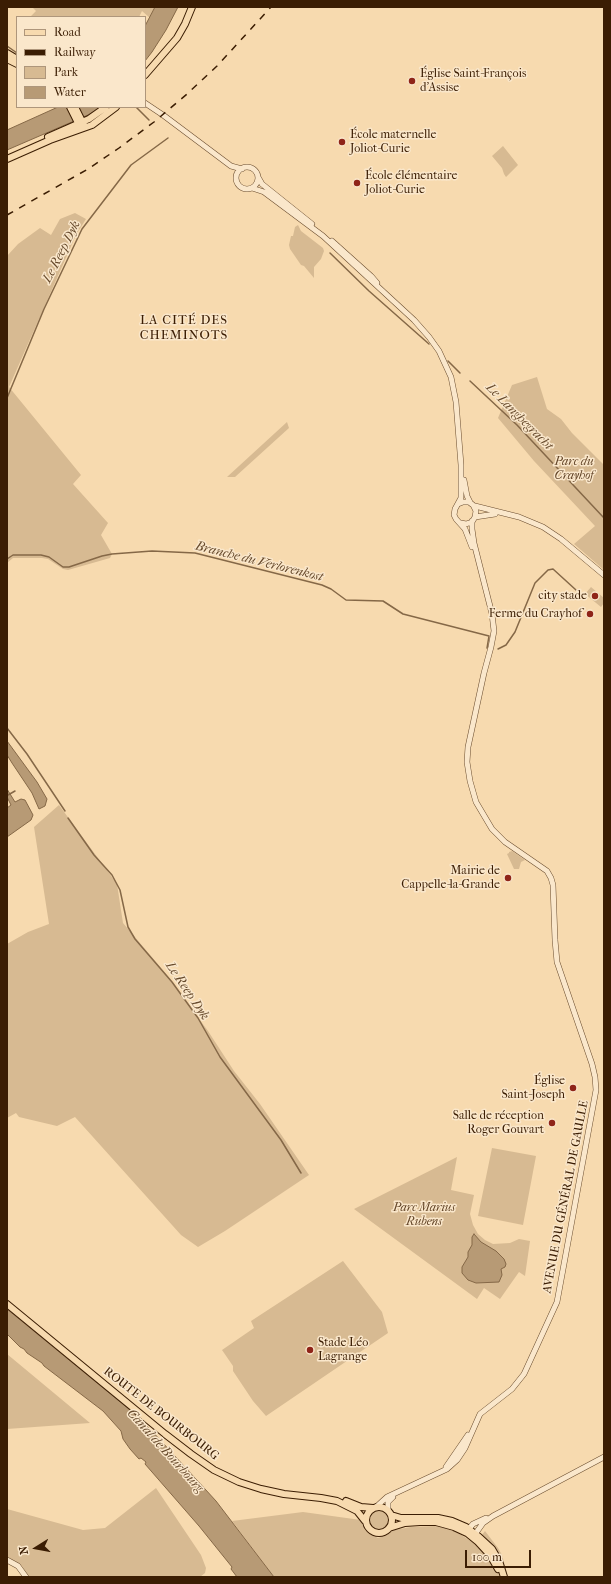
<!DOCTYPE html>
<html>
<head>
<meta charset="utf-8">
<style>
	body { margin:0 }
	#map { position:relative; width:611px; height:1584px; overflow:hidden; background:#f7daaf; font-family:"IM FELL French Canon",serif }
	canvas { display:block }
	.frame { position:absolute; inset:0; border:8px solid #3b1d03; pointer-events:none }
	.legend { position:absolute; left:16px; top:16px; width:130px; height:92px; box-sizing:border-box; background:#fae7cb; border:1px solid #ae967b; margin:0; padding:5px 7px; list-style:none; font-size:12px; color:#3b1d03 }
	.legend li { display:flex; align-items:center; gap:8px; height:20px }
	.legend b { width:20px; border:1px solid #ae967b }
	.north { position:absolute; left:16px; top:1528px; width:40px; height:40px; -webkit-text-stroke:3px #fae7cb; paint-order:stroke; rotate:259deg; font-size:11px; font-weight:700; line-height:16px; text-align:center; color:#3b1d03 }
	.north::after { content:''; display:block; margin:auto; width:14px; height:18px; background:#3b1d03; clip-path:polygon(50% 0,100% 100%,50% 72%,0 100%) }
	.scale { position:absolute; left:465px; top:1550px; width:66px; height:18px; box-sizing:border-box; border:2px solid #3b1d03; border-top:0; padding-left:5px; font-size:12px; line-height:14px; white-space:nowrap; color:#3b1d03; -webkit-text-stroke:3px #fae7cb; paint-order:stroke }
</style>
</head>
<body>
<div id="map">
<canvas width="611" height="1584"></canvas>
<div class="frame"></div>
<ul class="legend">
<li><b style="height:5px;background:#f7daaf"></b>Road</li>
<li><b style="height:5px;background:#3b1d03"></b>Railway</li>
<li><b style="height:11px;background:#d7ba92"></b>Park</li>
<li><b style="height:11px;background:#b79a75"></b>Water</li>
</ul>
<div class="north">N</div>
<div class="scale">100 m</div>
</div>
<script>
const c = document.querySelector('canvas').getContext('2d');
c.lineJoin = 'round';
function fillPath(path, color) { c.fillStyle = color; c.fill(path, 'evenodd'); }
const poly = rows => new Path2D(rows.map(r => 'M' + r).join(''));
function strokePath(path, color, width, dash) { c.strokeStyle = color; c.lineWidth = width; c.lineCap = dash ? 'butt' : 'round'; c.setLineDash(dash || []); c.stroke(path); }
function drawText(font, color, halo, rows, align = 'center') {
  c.font = font + ' "IM FELL French Canon",serif'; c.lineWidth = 3; c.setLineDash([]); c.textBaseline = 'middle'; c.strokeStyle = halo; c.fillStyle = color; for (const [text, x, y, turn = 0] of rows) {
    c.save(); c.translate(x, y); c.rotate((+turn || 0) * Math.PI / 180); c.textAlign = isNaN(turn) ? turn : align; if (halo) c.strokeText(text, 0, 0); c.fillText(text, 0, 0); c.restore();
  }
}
const green = poly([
	[32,7,155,7,150,18,142,11,139,17,30,17,36,11],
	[503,146,518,165,506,177,504,174,502,168,492,156],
	[75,213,86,219,76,235,9,387,81,475,73,484,108,523,101,535,112,554,110,558,68,570,63,569,48,559,42,558,13,558,7,563,7,256,18,244,40,228,51,235,60,219],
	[298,225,301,231,323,248,324,251,321,259,314,267,314,278,304,266,301,265,290,249,289,245,291,236,293,236,295,227],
	[537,377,547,409,561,419,572,433,604,465,604,570,574,544,595,526,534,461,498,418,512,385],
	[287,422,289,428,235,477,227,477],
	[591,587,604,598,604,603,601,607,585,594],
	[59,805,117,884,123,923,167,975,208,1031,234,1071,260,1104,309,1175,225,1231,198,1247,181,1235,75,1117,57,1126,19,1117,16,1113,7,1118,7,944,28,932,49,924,34,827],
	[512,851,525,860,521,862,519,869,514,869,507,854,509,853,509,852],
	[492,1148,536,1156,523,1225,478,1216],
	[457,1157,451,1190,474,1195,470,1214,473,1225,478,1234,485,1240,493,1244,510,1243,519,1239,530,1241,525,1276,519,1272,500,1299,484,1288,477,1299,354,1209],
	[343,1261,382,1312,388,1333,266,1416,253,1401,233,1371,233,1366,222,1350,254,1328,251,1321],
	[7,1354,90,1423,7,1429],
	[156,1488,201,1555,206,1568,205,1573,200,1577,28,1577,22,1566,8,1557,7,1509,83,1530,105,1528],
	'369 1521a10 10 0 1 1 20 0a10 10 0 1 1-20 0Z',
	[303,1512,361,1520,364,1529,368,1533,378,1538,387,1535,394,1530,411,1527,437,1526,457,1532,475,1544,485,1531,498,1548,502,1555,508,1577,274,1577,232,1521]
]);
const water = poly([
	[155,7,178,7,166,30,152,52,145,61,145,26,155,7],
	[58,107,101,107,88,115,7,150,7,130,58,107],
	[7,741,37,782,47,799,45,806,39,809,32,793,12,763,7,755,7,741],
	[7,789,15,802,21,799,25,800,33,815,31,820,7,837,7,808,11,805,7,797,7,789],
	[474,1234,481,1242,496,1251,504,1259,506,1264,505,1267,501,1269,502,1275,499,1282,476,1283,468,1280,462,1273,462,1267,468,1257,468,1252,472,1245,472,1237,474,1234],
	[7,1309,130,1410,151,1430,216,1501,274,1577,237,1577,231,1569,232,1567,199,1526,145,1464,146,1462,141,1458,139,1459,130,1449,123,1439,121,1431,103,1411,44,1366,42,1363,27,1353,24,1349,20,1347,7,1334,7,1309]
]);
const stream = poly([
	[7,46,17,53],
	[136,107,149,120],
	[330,253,369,291,429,344],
	[448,361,460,373],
	[470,381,517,425,604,518],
	[7,398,44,309,82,229,131,165,168,138],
	[7,559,13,555,41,555,49,557,63,567,69,567,102,556,112,554,152,551,195,553,322,585,331,589,346,600,383,601,403,614,489,636,487,648],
	[498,649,506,645,515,632,535,583,548,570,553,569,576,590],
	[7,728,27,754,65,811],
	[8,795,15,791],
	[68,818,94,855,112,875,120,890,128,927,135,939,172,982,198,1018,220,1057,281,1140,301,1173]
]);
const minor = poly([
	[145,103,163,115,231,166,242,169],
	'236 178a11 11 0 1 1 22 0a11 11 0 1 1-22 0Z',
	[258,177,262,184,312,224],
	[252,188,264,192,323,236,414,320,429,337,439,351,451,377,456,402,461,465,461,498,455,509,454,515,456,519,465,529,472,547],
	[332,241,371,276,377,283],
	[464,480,467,496,470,502],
	[458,504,463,502,469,502,473,505,476,511,475,517,472,522,466,524,461,523],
	[475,506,519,517,543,527,561,539,604,575],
	[475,517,495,514],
	[446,1467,468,1435],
	[376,1507,387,1497,447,1469,457,1460,465,1448,480,1414,512,1389,524,1374,557,1302,596,1090,595,1077,592,1064,557,962,555,940,553,885,551,878,547,871,505,842,492,829,476,802,470,781,467,762,468,747,484,673,491,647,494,631,492,614,474,543,472,529,472,521],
	[388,1511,388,1502,393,1497],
	[467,1531,473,1524,486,1518],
	[473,1537,483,1523,493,1516,604,1457],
	[7,1560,18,1566,26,1577]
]);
const major = poly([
	[7,53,17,59],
	[7,59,17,64],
	[145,75,177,38,185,24,192,7],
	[70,107,80,127],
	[75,107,84,125],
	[48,137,89,119,106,107],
	[7,159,50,140,92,125,116,107],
	[7,1304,165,1434,191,1454,214,1470,239,1482,261,1489,284,1494,321,1498,337,1501,357,1511,365,1521],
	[346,1501,361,1507,373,1508],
	'366 1520a13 13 0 1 1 26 0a13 13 0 1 1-26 0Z',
	[391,1515,401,1518,438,1518,452,1521,466,1527,479,1537,492,1549,499,1561,504,1577],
	[389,1528,405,1523,420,1522,436,1522,454,1527,467,1533,478,1542,490,1555,498,1569]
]);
const rail = poly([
	[7,215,88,169,119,148,154,122,187,94,217,66,271,7]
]);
const markers = [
	[412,81,4,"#8f2418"],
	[342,142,4,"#8f2418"],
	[357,183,4,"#8f2418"],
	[595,596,4,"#8f2418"],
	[590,614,4,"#8f2418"],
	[508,878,4,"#8f2418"],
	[573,1088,4,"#8f2418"],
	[552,1123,4,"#8f2418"],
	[310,1350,4,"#8f2418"]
];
const poiNames = [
	["Église Saint-François",420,74,"left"],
	["d'Assise",420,88,"left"],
	["École maternelle",350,135,"left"],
	["Joliot-Curie",350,149,"left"],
	["École élémentaire",365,176,"left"],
	["Joliot-Curie",365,190,"left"],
	["city stade",587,596],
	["Ferme du Crayhof",582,614],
	["Mairie de",500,871],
	["Cappelle-la-Grande",500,885],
	["Église",565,1081],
	["Saint-Joseph",565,1095],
	["Salle de réception",544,1116],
	["Roger Gouvart",544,1130],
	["Stade Léo",318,1343,"left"],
	["Lagrange",318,1357,"left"]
];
const parkNames = [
	["Parc du",574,462],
	["Crayhof",574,476],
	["Parc Marius",424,1208],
	["Rubens",424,1222]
];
const streetNames = [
	["AVENUE DU GÉNÉRAL DE GAULLE",566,1197,-79],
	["ROUTE DE BOURBOURG",161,1414,38]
];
const waterNames = [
	["Le Reep Dyk",62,252,-63],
	["Le Langhegracht",519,417,45],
	["Branche du Verlorenkost",259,562,14],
	["Le Reep Dyk",187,991,56],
	["Canal de Bourbourg",165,1451,48]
];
const neighbourhoodNames = [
	["LA CITÉ DES",184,321],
	["CHEMINOTS",184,336]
];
fillPath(green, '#d7ba92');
fillPath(water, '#b79a75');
strokePath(water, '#856847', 1);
strokePath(stream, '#856847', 1.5);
strokePath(minor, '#6a4c2e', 6);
strokePath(major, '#3b1d03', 8);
strokePath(minor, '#fae7cb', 5);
strokePath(major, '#f7daaf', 6);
strokePath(rail, '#3b1d03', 1.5, [7, 7]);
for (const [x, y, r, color] of markers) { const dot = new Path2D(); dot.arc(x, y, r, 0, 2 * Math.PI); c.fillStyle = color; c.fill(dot); strokePath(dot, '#fae7cb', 1.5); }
drawText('12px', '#3b1d03', '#fae7cb', poiNames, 'right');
drawText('italic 12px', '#624427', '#fae7cb', parkNames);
drawText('12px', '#3b1d03', '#fae7cb', streetNames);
drawText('italic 13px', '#66492b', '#fae7cb', waterNames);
c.letterSpacing = '1px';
drawText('13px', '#3b1d03', '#fae7cb', neighbourhoodNames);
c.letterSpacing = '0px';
</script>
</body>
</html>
